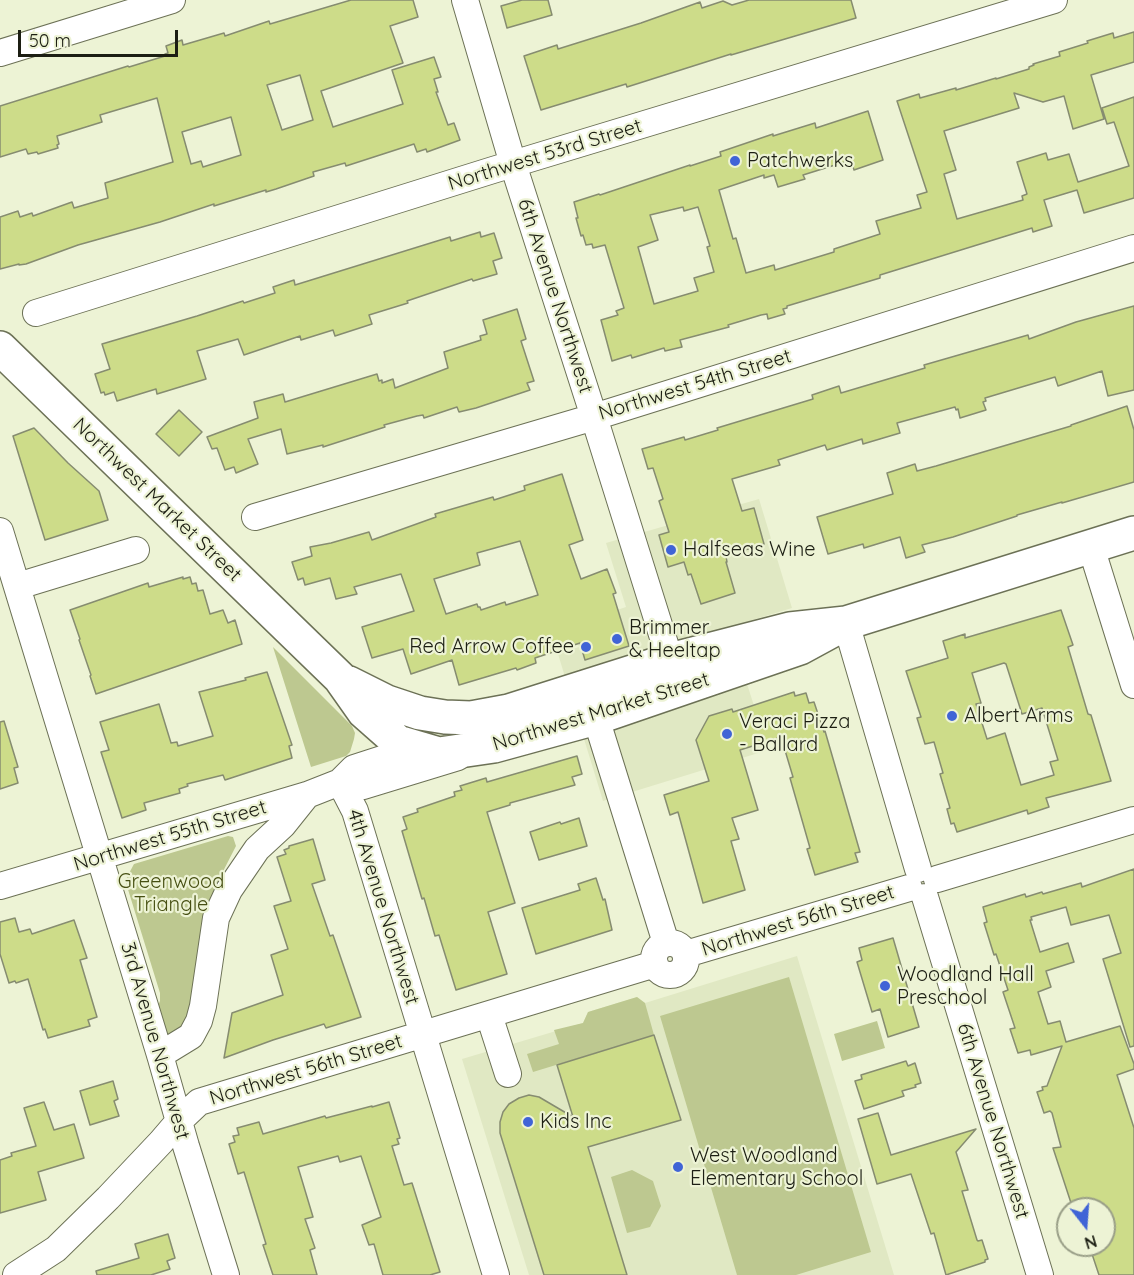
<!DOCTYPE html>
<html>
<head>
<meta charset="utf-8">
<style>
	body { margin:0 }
	#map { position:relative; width:1134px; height:1275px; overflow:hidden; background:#edf3d5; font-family:Quicksand,sans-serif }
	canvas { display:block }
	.north { position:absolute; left:1056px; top:1197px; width:60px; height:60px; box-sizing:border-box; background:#edf3d5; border:2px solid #999e87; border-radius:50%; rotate:163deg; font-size:16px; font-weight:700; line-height:24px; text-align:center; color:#1c1e13 }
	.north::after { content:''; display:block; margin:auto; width:21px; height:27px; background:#4064d6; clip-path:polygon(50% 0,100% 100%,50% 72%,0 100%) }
	.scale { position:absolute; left:18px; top:30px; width:160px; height:27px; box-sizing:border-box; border:3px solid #1c1e13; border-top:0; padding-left:8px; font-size:18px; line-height:21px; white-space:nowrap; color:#1c1e13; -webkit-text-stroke:4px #edf3d5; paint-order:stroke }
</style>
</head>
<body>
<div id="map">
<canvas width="1134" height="1275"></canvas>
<div class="north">N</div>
<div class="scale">50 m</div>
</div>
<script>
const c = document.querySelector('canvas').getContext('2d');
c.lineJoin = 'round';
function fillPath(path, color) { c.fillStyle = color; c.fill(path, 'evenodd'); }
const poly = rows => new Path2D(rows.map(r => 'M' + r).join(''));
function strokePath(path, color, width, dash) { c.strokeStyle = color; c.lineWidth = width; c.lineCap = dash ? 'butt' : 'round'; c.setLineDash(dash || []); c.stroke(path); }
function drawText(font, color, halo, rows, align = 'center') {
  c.font = font + ' Quicksand,sans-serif'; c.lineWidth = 4.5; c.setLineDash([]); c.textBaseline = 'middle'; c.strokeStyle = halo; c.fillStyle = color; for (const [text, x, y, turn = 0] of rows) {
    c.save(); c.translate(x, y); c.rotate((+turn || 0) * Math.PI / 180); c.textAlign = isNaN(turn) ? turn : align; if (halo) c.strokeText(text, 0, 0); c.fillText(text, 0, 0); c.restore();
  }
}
const built = poly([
	[759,499,792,608,729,627,768,750,603,801,558,654,579,647,572,625,626,607,606,543],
	[797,956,894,1275,529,1275,462,1059,583,1023,588,1012,637,997,645,1003]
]);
const green = poly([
	[273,647,352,726,355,733,354,739,350,752,346,756,311,767],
	[228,836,233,837,236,846,215,887,203,922,189,1027,168,1036,157,1008,160,1001,160,993,126,883,127,877,134,864],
	[789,977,871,1252,796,1275,737,1275,660,1016],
	[637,997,645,1003,654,1035,533,1072,527,1054,559,1044,554,1030,583,1023,588,1012],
	[877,1021,885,1048,842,1061,834,1034],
	[632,1170,653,1181,661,1206,650,1227,627,1233,611,1177]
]);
const building = poly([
	[351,0,413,0,418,17,390,26,403,63,321,91,333,127,403,104,392,70,434,57,441,77,434,79,438,92,436,92,448,125,454,123,460,140,427,152,426,149,417,152,414,144,346,166,345,163,313,172,314,176,276,189,266,192,266,190,214,206,214,204,160,222,78,245,26,264,19,265,19,264,0,269,0,217,18,211,20,217,32,213,33,216,72,202,74,208,108,198,105,183,173,162,157,98,100,115,102,122,57,136,59,144,57,145,58,148,38,154,37,152,28,154,26,149,0,157,0,106,128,66,129,67,165,56,165,54,168,53,166,46,182,40,183,45,224,33,225,36,269,21,270,24,351,0],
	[300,75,313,120,282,130,267,85,300,75],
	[231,117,241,155,203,167,201,161,191,164,182,132,231,117],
	[522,0,548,0,552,15,507,28,501,6,522,0],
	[749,0,851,0,856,18,731,55,731,54,627,87,626,84,541,110,524,56,557,45,558,49,641,23,700,2,702,8,723,1,732,5,749,0],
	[1134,32,1134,62,1091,75,1104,119,1073,129,1064,96,1043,102,1014,93,1019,108,944,131,956,170,944,174,957,219,1023,200,1022,196,1027,194,1017,162,1046,153,1048,160,1069,154,1078,182,1129,166,1114,122,1107,124,1102,108,1134,97,1134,198,1084,213,1077,190,1044,200,1052,226,1033,232,1032,228,880,275,880,278,787,306,787,308,783,309,785,314,768,319,767,314,761,315,728,325,729,327,680,340,682,347,665,351,664,348,632,358,631,355,612,361,601,320,618,315,616,311,624,308,605,245,593,248,592,244,586,245,583,235,581,236,576,218,578,218,574,202,599,194,600,195,690,165,690,166,721,156,720,152,773,134,773,136,815,123,816,128,868,111,883,160,854,170,851,160,803,175,805,179,778,187,774,175,764,178,764,175,719,190,733,239,736,238,746,273,774,265,775,270,834,252,834,249,880,234,876,221,921,208,917,195,927,192,897,101,919,94,920,98,956,88,956,90,996,78,996,79,1029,69,1029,67,1034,65,1033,64,1060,56,1059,52,1088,43,1087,41,1113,33,1114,38,1134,32],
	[683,207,684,211,698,207,710,246,707,247,714,272,694,278,698,291,654,304,638,247,658,240,650,215,683,207],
	[480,232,481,237,494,233,502,258,493,261,497,274,473,281,472,279,407,301,408,303,369,315,372,324,335,336,333,330,301,340,300,336,244,355,238,339,197,351,206,379,157,394,156,389,117,401,114,392,105,395,104,392,101,393,95,374,110,369,102,344,197,316,243,301,244,303,275,293,273,287,294,280,295,285,450,237,451,241,480,232],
	[1134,306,1134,390,1108,396,1102,371,1058,386,1055,377,985,398,986,401,983,402,986,410,960,418,958,409,956,410,955,407,897,423,900,433,863,444,862,439,827,450,825,445,778,460,780,465,732,479,742,511,754,508,764,544,726,556,727,562,726,562,735,593,701,604,691,574,688,575,684,562,668,567,659,535,669,532,659,501,663,499,653,468,648,469,642,449,684,437,685,440,718,430,717,428,813,399,812,395,839,386,841,393,925,368,924,365,1028,335,1029,339,1076,322,1134,306],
	[517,309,526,339,521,341,534,381,527,383,530,390,476,408,459,412,457,407,424,418,423,415,417,416,384,425,385,427,323,447,323,445,287,454,281,429,248,439,258,464,236,473,234,467,225,470,217,448,212,449,207,437,258,418,254,402,283,394,285,402,377,374,379,381,382,380,382,383,393,379,395,388,448,368,444,352,481,340,480,336,487,334,483,320,517,309],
	[1127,406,1134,430,1134,482,1062,503,1062,502,1017,515,1017,516,953,537,922,545,925,552,906,558,900,537,864,548,863,544,828,554,817,517,893,494,887,473,915,464,917,471,936,466,1071,426,1071,425,1127,406],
	[179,410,202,432,179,456,156,434,179,410],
	[34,428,68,463,99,491,108,520,45,540,13,436,34,428],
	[562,474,583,540,569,545,581,579,607,569,616,593,613,594,629,646,585,660,580,643,535,658,536,663,517,670,516,668,459,685,452,660,411,674,403,649,372,658,362,627,414,611,401,574,354,587,357,594,336,599,330,578,305,585,303,578,298,580,292,562,312,556,310,547,331,543,369,532,372,540,436,517,435,514,493,497,494,500,525,490,524,486,562,474],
	[520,541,538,595,506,605,505,602,481,610,480,607,478,607,477,604,446,614,434,579,480,565,477,553,520,541],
	[183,577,183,579,190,577,192,584,196,583,198,591,203,590,210,614,223,610,228,623,235,620,242,644,96,694,90,676,91,675,79,640,80,639,70,610,148,583,149,587,183,577],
	[1061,610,1073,645,1068,647,1088,714,1091,715,1111,781,1046,798,1049,807,1028,814,1027,810,957,832,954,823,951,824,947,809,950,808,940,774,943,773,934,742,925,744,917,718,921,717,906,671,948,658,943,641,965,634,965,638,1061,610],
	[1004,663,1006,664,1022,714,1042,708,1058,760,1050,762,1054,775,1021,785,1005,733,987,739,976,704,981,703,972,673,1004,663],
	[267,672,292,745,289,746,292,758,225,780,223,775,187,784,188,786,179,789,180,793,144,803,146,810,122,818,101,752,109,750,100,722,159,704,171,743,177,742,178,746,213,736,199,692,246,680,245,678,267,672],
	[794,692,795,696,806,693,809,703,814,702,824,732,825,731,860,852,855,853,858,862,815,875,807,849,810,848,790,778,793,777,781,737,740,750,758,810,732,818,739,839,731,841,745,890,703,903,678,812,670,815,664,795,709,781,696,740,709,716,732,709,733,712,794,692],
	[4,721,18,767,14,768,18,783,0,789,0,722,4,721],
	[577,756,582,774,572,777,575,785,510,803,510,805,487,812,515,903,488,912,507,974,456,990,439,935,435,936,424,898,422,899,402,831,407,829,403,817,418,812,417,809,455,796,454,792,462,790,460,786,486,778,487,782,577,756],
	[579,818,587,846,539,860,530,832,560,822,561,824,579,818],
	[313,839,325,880,312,884,330,936,333,935,361,1017,326,1028,324,1024,273,1040,224,1058,232,1013,283,995,271,955,288,949,274,906,291,901,277,857,286,854,284,850,289,848,289,846,313,839],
	[1134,869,1134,1046,1130,1047,1103,959,1121,953,1109,915,1071,925,1066,907,1031,917,1032,920,1030,920,1040,952,1068,943,1074,962,1046,971,1051,987,1038,992,1048,1024,1060,1021,1066,1042,1120,1026,1134,1064,1134,1069,1117,1075,1134,1128,1134,1275,1099,1275,1089,1245,1104,1245,1104,1209,1073,1209,1053,1148,1061,1147,1052,1113,1050,1111,1044,1113,1037,1092,1043,1090,1042,1087,1047,1086,1062,1046,1031,1055,1030,1050,1018,1053,1010,1029,1015,1028,1003,992,1008,990,996,954,994,955,984,923,987,922,983,907,1025,894,1026,897,1042,892,1043,894,1081,883,1082,887,1134,869],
	[596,878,603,900,605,899,612,930,536,954,522,908,580,890,578,884,596,878],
	[15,918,19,932,30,929,32,934,74,920,87,958,80,960,97,1017,88,1020,90,1026,48,1038,45,1029,43,1030,28,979,16,983,15,981,9,983,0,954,0,922,15,918],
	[893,938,919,1027,888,1037,880,1009,872,1012,857,962,862,960,859,948,893,938],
	[654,1035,681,1120,588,1147,627,1275,544,1275,500,1133,500,1122,503,1112,509,1104,519,1098,529,1095,539,1097,573,1117,557,1065,654,1035],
	[906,1061,908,1066,915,1063,921,1083,915,1085,916,1087,902,1091,904,1096,864,1109,855,1081,862,1079,861,1075,906,1061],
	[113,1081,118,1099,114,1101,119,1116,90,1125,80,1091,113,1081],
	[44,1102,54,1130,74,1124,84,1158,38,1172,46,1200,0,1213,0,1160,12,1156,11,1153,36,1146,24,1108,44,1102],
	[389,1102,400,1138,397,1139,399,1144,392,1146,404,1185,412,1183,440,1272,430,1275,383,1275,374,1244,369,1245,362,1225,381,1217,361,1156,340,1162,338,1156,298,1167,313,1217,305,1219,315,1248,310,1250,317,1275,273,1275,263,1245,266,1244,244,1172,238,1174,229,1144,235,1142,233,1136,239,1135,237,1128,259,1122,263,1134,325,1116,326,1118,372,1106,372,1107,389,1102],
	[878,1113,891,1155,976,1129,956,1152,968,1190,962,1191,977,1240,978,1241,982,1240,988,1259,985,1260,985,1262,946,1275,934,1233,931,1234,911,1174,877,1184,858,1119,878,1113],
	[168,1234,175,1258,167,1261,170,1269,151,1275,97,1275,96,1271,139,1258,135,1244,168,1234]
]);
const minor = poly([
	[465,0,513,164,594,417,670,660],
	[0,53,172,0],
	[36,313,493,170,1054,0],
	[255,517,594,417,1134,248],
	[0,531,160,1055,186,1146,226,1275],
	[1091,547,1134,685],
	[18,586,136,550],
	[846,623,918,869],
	[596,718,666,943],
	[340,782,355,811,496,1275],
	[340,782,363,786,458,757],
	[937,879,1134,820],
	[0,886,307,795,340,782,354,768,422,746],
	[925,897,1040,1275],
	'654 959a16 16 0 1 1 32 0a16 16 0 1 1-32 0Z',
	[686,954,909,888],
	[489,1015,508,1074],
	[160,1055,191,1036,199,1021,203,1006,216,918,229,890,257,849,283,825,307,795],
	[16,1275,56,1249,108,1198,161,1142,179,1121,199,1102,655,964]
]);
const major = poly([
	[0,348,340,678,364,712,398,742,439,754,494,746,596,718,800,648,846,623],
	[349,683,387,702,420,713,445,717,471,718,509,711,670,660,790,629,846,623,1134,533]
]);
const markers = [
	[735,161,6,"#4064d6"],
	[671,550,6,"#4064d6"],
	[617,639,6,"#4064d6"],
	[586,647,6,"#4064d6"],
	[952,716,6,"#4064d6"],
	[727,734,6,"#4064d6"],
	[885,986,6,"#4064d6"],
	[528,1122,6,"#4064d6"],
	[678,1167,6,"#4064d6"]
];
const streetNames = [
	["Northwest 53rd Street",545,155,-17],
	["6th Avenue Northwest",555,296,72],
	["Northwest 54th Street",695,385,-17],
	["Northwest Market Street",157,500,44],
	["Northwest Market Street",601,712,-17],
	["Northwest 55th Street",170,836,-17],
	["4th Avenue Northwest",383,907,73],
	["Northwest 56th Street",798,921,-17],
	["3rd Avenue Northwest",155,1041,74],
	["Northwest 56th Street",306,1070,-17],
	["6th Avenue Northwest",993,1121,73]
];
const poiNames = [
	["Patchwerks",747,161],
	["Halfseas Wine",683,550],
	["Brimmer",629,628],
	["& Heeltap",629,651],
	["Red Arrow Coffee",574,647,"right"],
	["Albert Arms",964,716],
	["Veraci Pizza",739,722],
	["- Ballard",739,745],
	["Woodland Hall",897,975],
	["Preschool",897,998],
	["Kids Inc",540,1122],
	["West Woodland",690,1156],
	["Elementary School",690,1179]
];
const parkNames = [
	["Greenwood",171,882],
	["Triangle",171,905]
];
fillPath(built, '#e0e8c3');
fillPath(green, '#bdc890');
fillPath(building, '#cddc89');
strokePath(building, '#868c70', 1.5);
strokePath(minor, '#6c7156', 28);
strokePath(major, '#6c7156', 36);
strokePath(minor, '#fff', 26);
strokePath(major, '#fff', 33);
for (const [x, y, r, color] of markers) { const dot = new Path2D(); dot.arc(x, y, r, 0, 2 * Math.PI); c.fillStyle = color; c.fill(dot); strokePath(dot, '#edf3d5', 2); }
drawText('20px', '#1c1e13', '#edf3d5', streetNames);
drawText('20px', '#1c1e13', '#edf3d5', poiNames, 'left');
drawText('20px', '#475013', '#edf3d5', parkNames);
</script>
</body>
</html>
